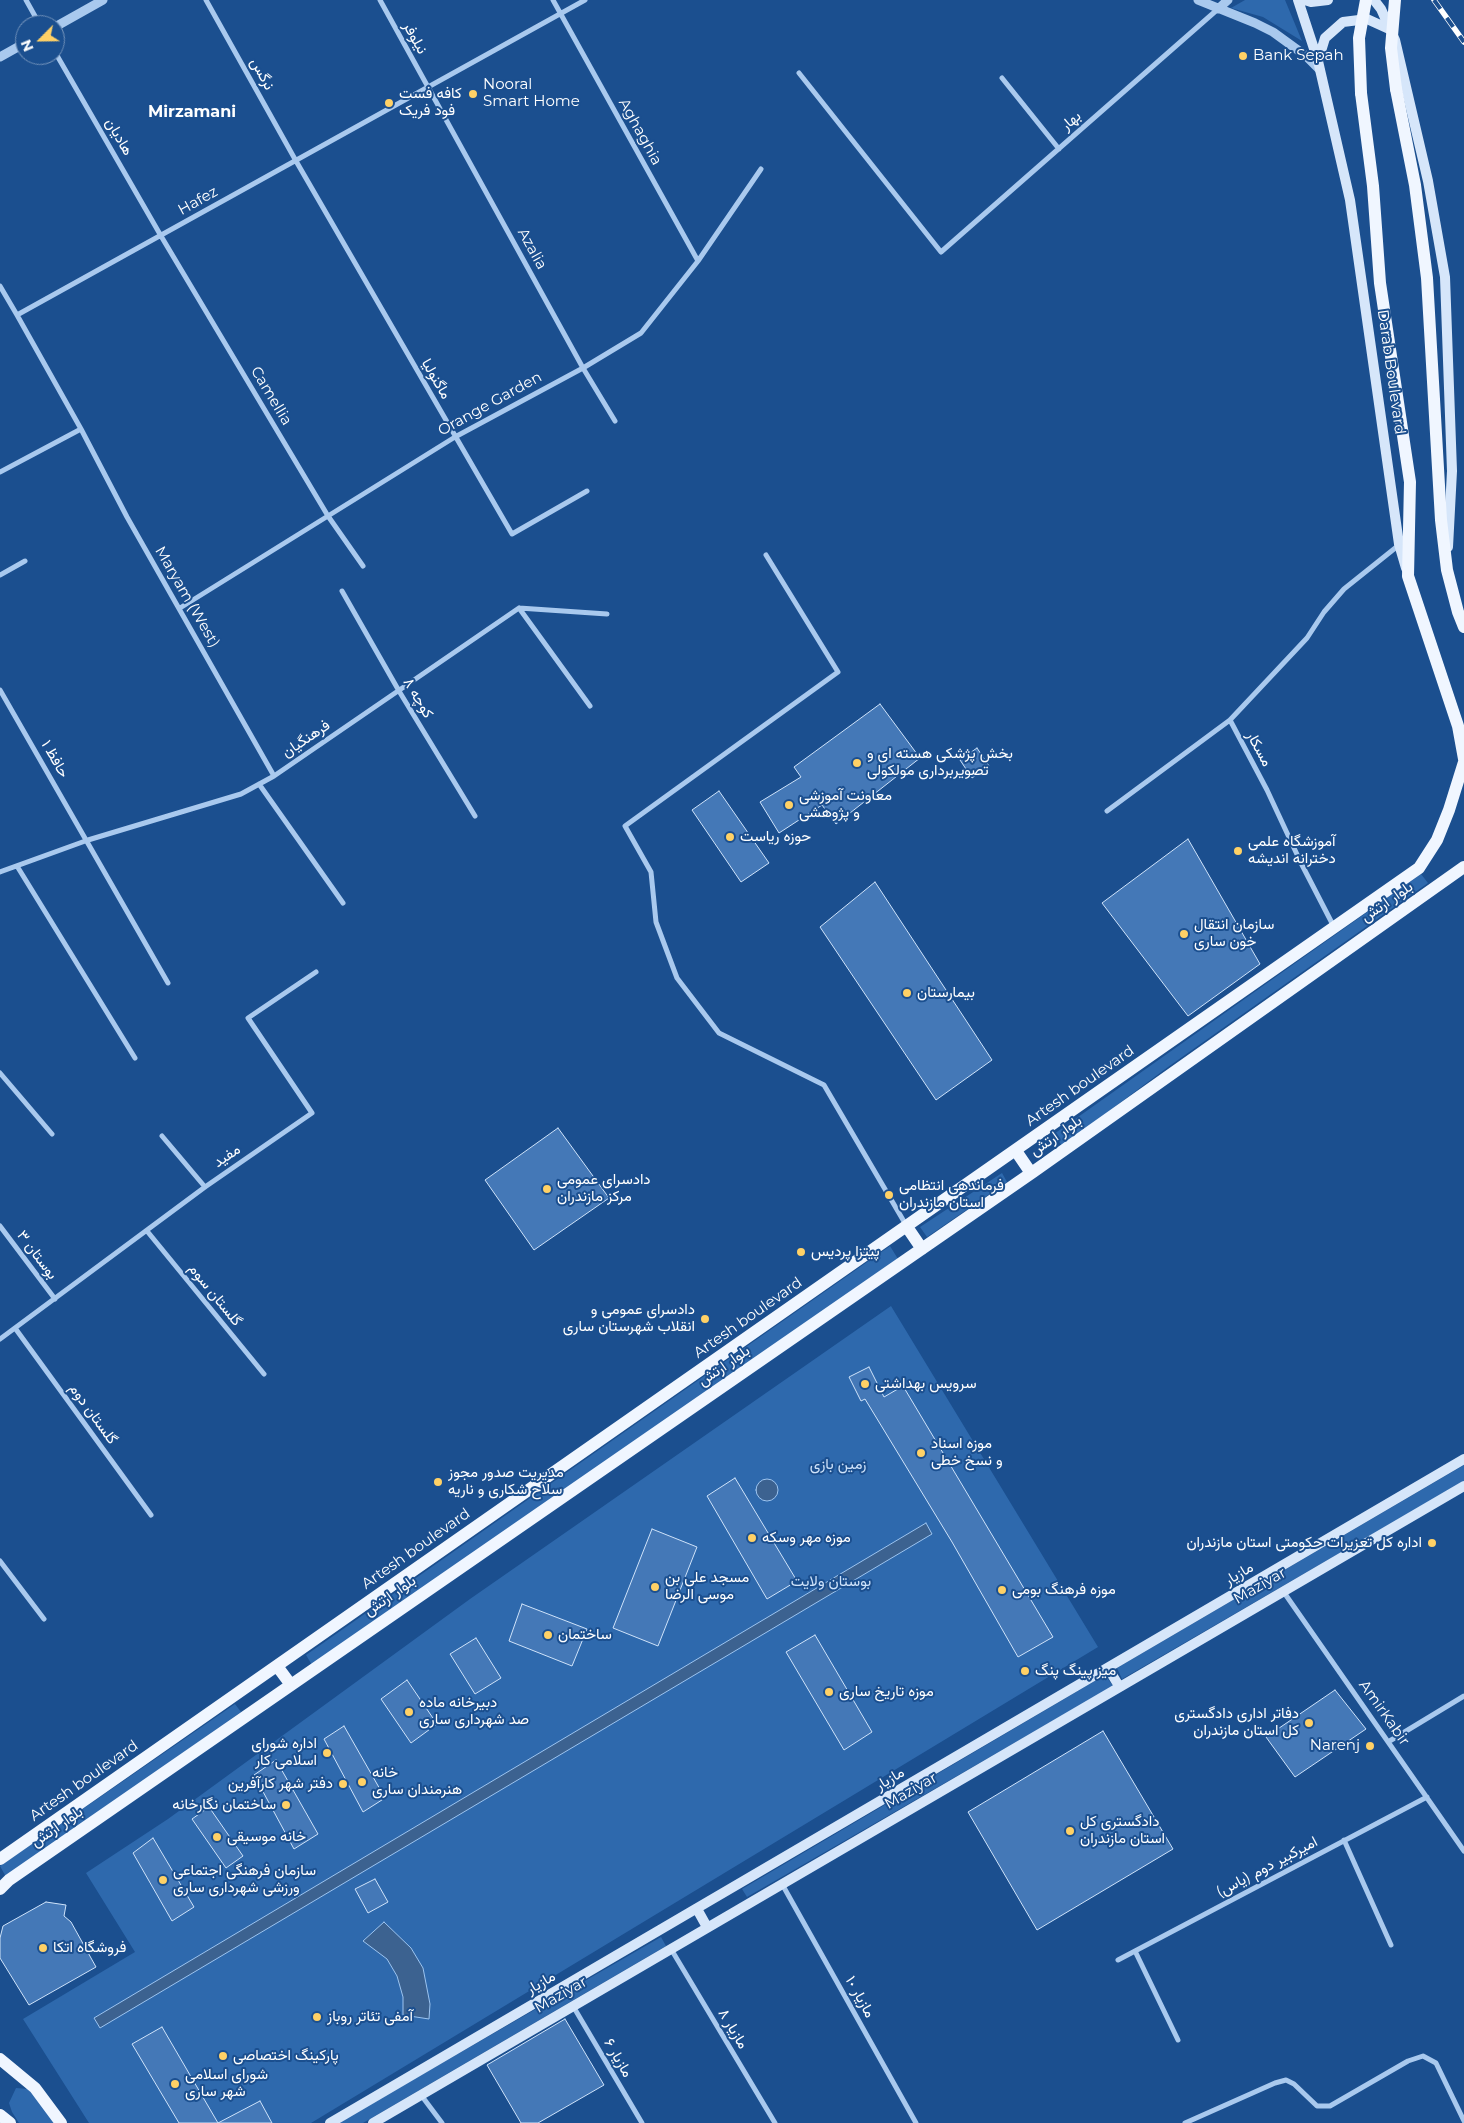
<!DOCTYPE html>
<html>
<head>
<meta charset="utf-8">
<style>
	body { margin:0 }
	#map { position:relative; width:1464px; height:2123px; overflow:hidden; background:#1b4f8f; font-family:Montserrat,sans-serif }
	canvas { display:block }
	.north { position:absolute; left:15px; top:15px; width:50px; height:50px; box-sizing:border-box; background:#1b4f8f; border:1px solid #7695bc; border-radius:50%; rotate:247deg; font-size:14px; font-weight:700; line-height:20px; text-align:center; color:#fff }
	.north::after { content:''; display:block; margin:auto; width:18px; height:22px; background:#ffd166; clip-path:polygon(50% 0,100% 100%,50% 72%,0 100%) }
</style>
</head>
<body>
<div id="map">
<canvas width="1464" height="2123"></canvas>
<div class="north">N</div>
</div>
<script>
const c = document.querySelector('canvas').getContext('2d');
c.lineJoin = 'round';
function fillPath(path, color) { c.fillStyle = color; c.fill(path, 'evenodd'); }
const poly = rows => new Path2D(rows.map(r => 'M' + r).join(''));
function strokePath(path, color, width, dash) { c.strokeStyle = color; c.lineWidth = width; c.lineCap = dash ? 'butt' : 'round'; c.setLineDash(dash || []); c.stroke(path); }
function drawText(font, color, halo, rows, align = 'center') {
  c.font = font + ' Montserrat,Vazirmatn,sans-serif'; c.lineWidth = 4; c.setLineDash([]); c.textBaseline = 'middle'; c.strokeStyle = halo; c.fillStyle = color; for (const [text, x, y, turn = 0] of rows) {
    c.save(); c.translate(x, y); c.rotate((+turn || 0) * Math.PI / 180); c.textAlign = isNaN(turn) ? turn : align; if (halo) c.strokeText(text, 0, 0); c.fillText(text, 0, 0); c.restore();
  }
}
const green = poly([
	[1245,0,1285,0,1302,41,1263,17,1231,8],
	[1421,874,1428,883,1168,1067,1062,1146,1054,1134],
	[1002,1173,1007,1182,927,1237,920,1227],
	[890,1246,898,1259,312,1665,306,1655],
	[891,1306,1098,1647,311,2123,89,2123,23,2019,135,1952,86,1873,168,1819,470,1599],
	[1464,1465,1464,1481,1122,1679,1117,1668],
	[1105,1675,1113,1686,747,1897,742,1889],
	[235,1704,241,1712,6,1877,0,1866],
	[661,1937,666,1946,363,2123,338,2123],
	[16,2088,28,2089,59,2123,19,2123,12,2112,9,2103]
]);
const water = poly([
	'756 1490a11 11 0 1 1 22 0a11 11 0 1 1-22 0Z',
	[926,1523,932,1534,100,2028,94,2018,926,1523],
	[384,1922,411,1948,423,1968,430,2004,429,2019,403,2015,403,1997,397,1976,387,1959,363,1941,384,1922]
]);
const building = poly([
	[880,704,920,758,836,824,822,805,779,833,760,802,801,777,794,767,880,704],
	[977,748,989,766,972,778,960,760,977,748],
	[719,791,769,863,741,882,692,810,719,791],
	[1188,839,1260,964,1188,1016,1102,903,1188,839],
	[875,882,992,1060,936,1100,820,927,875,882],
	[558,1128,609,1198,534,1250,485,1180,558,1128],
	[869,1367,884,1397,903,1386,1053,1637,1018,1657,952,1542,865,1399,861,1401,849,1377,869,1367],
	[735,1478,797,1581,767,1599,707,1496,735,1478],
	[652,1529,697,1547,658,1646,613,1628,652,1529],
	[522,1604,587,1629,572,1666,509,1641,522,1604],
	[815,1635,872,1732,844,1750,786,1652,815,1635],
	[476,1638,501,1678,475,1694,450,1654,476,1638],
	[407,1680,437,1724,411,1743,381,1699,407,1680],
	[1335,1690,1366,1729,1295,1777,1266,1737,1335,1690],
	[344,1726,385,1798,363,1812,324,1739,344,1726],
	[1103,1731,1173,1849,1037,1930,968,1812,1103,1731],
	[276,1760,318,1834,294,1849,254,1775,276,1760],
	[209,1807,243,1856,226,1868,192,1819,209,1807],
	[153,1838,194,1907,172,1921,133,1853,153,1838],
	[375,1879,388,1902,368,1913,355,1889,375,1879],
	[46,1902,66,1905,64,1916,71,1922,96,1967,29,2005,0,1958,0,1938,3,1926,46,1902],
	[565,2019,604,2085,538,2123,521,2123,487,2065,565,2019],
	[162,2027,218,2123,179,2123,132,2044,162,2027],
	[260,2101,272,2123,218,2123,260,2101]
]);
const minor = poly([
	[26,0,40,25],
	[206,0,296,161,512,534,587,491],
	[380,0,583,368,615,421],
	[553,0,698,261],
	[55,52,161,236,328,516,363,566],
	[799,73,941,252,1218,9],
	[1002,78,1059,149],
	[0,286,17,315],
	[81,429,127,517,274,776],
	[0,472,81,429,17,315,585,0],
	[766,555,838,672,625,826,651,872,656,922,677,978,719,1033,824,1085,906,1225],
	[0,575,25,561],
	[342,591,399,691,475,816],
	[180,608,455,437,583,368,641,333,698,261,761,169],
	[519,608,590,706],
	[0,690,168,983],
	[1230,720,1307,638,1324,612,1344,589,1399,545],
	[259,784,343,903],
	[1107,811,1230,720,1267,790,1301,863,1334,927],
	[17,866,135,1058],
	[0,872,88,840,241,794,274,776,519,608,607,614],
	[0,1073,52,1134],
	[162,1136,205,1187],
	[0,1226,55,1299],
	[147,1231,264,1374],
	[15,1328,151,1515],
	[0,1339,205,1187,312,1113,248,1018,316,972],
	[0,1561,44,1619],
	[1283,1591,1464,1851],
	[1388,1742,1464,1696],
	[1344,1840,1391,1945],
	[782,1884,916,2123],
	[671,1949,775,2123],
	[1135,1951,1178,2040],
	[1118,1960,1427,1797],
	[573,2006,642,2123],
	[421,2095,442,2123],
	[1185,2123,1275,2083,1286,2080,1294,2084,1317,2106,1330,2106,1408,2061,1423,2056,1436,2063,1464,2121]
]);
const tertiary = poly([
	[1198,0,1255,23,1273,32,1306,56,1320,70],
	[1218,9,1228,0],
	[55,27,103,0],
	[0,57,25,43]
]);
const secondary = poly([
	[1298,0,1318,61,1350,200,1399,544,1406,568],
	[1305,0,1311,2,1328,0],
	[1374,0,1381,9,1395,40,1428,181,1445,277,1452,471,1448,547],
	[1318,61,1325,38,1343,22,1367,19,1389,29],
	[1108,1668,1119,1686],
	[697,1909,707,1927],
	[330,2123,1464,1459],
	[373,2123,1464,1486]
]);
const primary = poly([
	[1396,89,1415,185,1427,278,1441,520,1447,570,1458,612,1464,627],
	[1361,93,1373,186,1380,283,1410,482,1408,576,1458,726,1464,759],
	[1016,1151,1031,1173],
	[907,1227,922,1249],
	[277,1666,291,1685],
	[0,1859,1419,868,1437,840,1449,810,1464,762],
	[0,1889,9,1880,1033,1172,1464,867],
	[0,2059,35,2088,61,2123],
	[0,2115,10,2123]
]);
const rail = poly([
	[1434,0,1464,42]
]);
const primaryBridge = poly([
	[1395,0,1391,48,1396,89],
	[1361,93,1359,38,1366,0]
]);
const markers = [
	[1243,56,5,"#ffd166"],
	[473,94,5,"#ffd166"],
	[389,103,5,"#ffd166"],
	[857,763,5,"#ffd166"],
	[789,805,5,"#ffd166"],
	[730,837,5,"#ffd166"],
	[1238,851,5,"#ffd166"],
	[1184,934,5,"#ffd166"],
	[907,993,5,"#ffd166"],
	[547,1189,5,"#ffd166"],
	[889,1195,5,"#ffd166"],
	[801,1252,5,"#ffd166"],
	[705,1319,5,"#ffd166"],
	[865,1384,5,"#ffd166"],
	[921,1453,5,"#ffd166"],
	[438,1482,5,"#ffd166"],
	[752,1538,5,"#ffd166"],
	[1432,1543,5,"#ffd166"],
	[655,1587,5,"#ffd166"],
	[1002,1590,5,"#ffd166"],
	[548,1635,5,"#ffd166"],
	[1025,1671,5,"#ffd166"],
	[829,1692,5,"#ffd166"],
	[409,1712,5,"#ffd166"],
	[1309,1723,5,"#ffd166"],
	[1370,1746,5,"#ffd166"],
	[327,1753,5,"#ffd166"],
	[362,1782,5,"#ffd166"],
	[343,1784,5,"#ffd166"],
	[286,1805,5,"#ffd166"],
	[1070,1831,5,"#ffd166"],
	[217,1837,5,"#ffd166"],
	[163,1880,5,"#ffd166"],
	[43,1948,5,"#ffd166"],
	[317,2017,5,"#ffd166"],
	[223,2056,5,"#ffd166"],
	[175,2084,5,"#ffd166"]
];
const streetNames = [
	["نیلوفر",415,38,61],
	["نرگس",262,74,61],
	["بهار",1071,121,-41],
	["Aghaghia",640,132,61],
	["هادیان",119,137,60],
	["Hafez",198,201,-29],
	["Azalia",532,249,61],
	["Darab Boulevard",1391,372,82],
	["ماگنولیا",436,379,60],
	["Camellia",271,396,59],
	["Orange Garden",490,404,-29],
	["Maryam (West)",187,597,60],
	["کوچه ۸",418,698,59],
	["فرهنگیان",306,739,-34],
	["مسکار",1259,749,62],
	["حافظ ۱",55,759,60],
	["بلوار ارتش",1387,902,-35],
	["Artesh boulevard",1080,1086,-35],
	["بلوار ارتش",1056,1136,-35],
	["مفید",227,1156,-34],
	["بوستان ۳",37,1255,53],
	["گلستان سوم",215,1295,51],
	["Artesh boulevard",748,1318,-35],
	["بلوار ارتش",724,1366,-35],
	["گلستان دوم",93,1414,54],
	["Artesh boulevard",416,1549,-35],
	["مازیار",1239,1574,-31],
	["Maziyar",1260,1586,-30],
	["بلوار ارتش",390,1596,-35],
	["AmirKabir",1384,1713,55],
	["مازیار",890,1779,-31],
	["Artesh boulevard",84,1781,-35],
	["Maziyar",911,1791,-30],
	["بلوار ارتش",57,1827,-35],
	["امیرکبیر دوم (یاس)",1267,1867,-28],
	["مازیار",541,1983,-30],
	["Maziyar",561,1995,-30],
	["مازیار ١٠",860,1997,61],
	["مازیار ٨",733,2029,59],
	["مازیار ۶",618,2058,60]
];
const poiNames = [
	["Bank Sepah",1253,56],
	["Nooral",483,85],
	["Smart Home",483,102],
	["کافه فست",399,94],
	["فود فریک",399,111],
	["بخش پژشکی هسته ای و",867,754],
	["تصویربرداری مولکولی",867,771],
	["معاونت آموزشی",799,796],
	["و پژوهشی",799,813],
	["حوزه ریاست",740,837],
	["آموزشگاه علمی",1248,842],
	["دخترانه اندیشه",1248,859],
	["سازمان انتقال",1194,925],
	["خون ساری",1194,942],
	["بیمارستان",917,993],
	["دادسرای عمومی",557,1180],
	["مرکز مازندران",557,1197],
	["فرماندهی انتظامی",899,1186],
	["استان مازندران",899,1203],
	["پیتزا پردیس",811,1252],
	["دادسرای عمومی و",695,1310,"right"],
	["انقلاب شهرستان ساری",695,1327,"right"],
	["سرویس بهداشتی",875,1384],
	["موزه اسناد",931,1444],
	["و نسخ خطی",931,1461],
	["مدیریت صدور مجوز",448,1473],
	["سلاح شکاری و ناریه",448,1490],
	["موزه مهر وسکه",762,1538],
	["اداره کل تعزیرات حکومتی استان مازندران",1422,1543,"right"],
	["مسجد علی بن",665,1578],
	["موسی الرضا",665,1595],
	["موزه فرهنگ بومی",1012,1590],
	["ساختمان",558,1635],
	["میز پینگ پنگ",1035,1671],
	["موزه تاریخ ساری",839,1692],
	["دبیرخانه ماده",419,1703],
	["صد شهرداری ساری",419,1720],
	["دفاتر اداری دادگستری",1299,1714,"right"],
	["کل استان مازندران",1299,1731,"right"],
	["اداره شورای",317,1744,"right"],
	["اسلامی کار",317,1761,"right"],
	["Narenj",1360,1746,"right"],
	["خانه",372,1773],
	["هنرمندان ساری",372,1790],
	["دفتر شهر کارآفرین",333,1784,"right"],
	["ساختمان نگارخانه",276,1805,"right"],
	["دادگستری کل",1080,1822],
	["استان مازندران",1080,1839],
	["خانه موسیقی",227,1837],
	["سازمان فرهنگی اجتماعی",173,1871],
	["ورزشی شهرداری ساری",173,1888],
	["فروشگاه اتکا",53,1948],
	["آمفی تئاتر روباز",327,2017],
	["پارکینگ اختصاصی",233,2056],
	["شورای اسلامی",185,2075],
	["شهر ساری",185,2092]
];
const parkNames = [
	["زمین بازی",838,1465],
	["بوستان ولایت",831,1582]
];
const neighbourhoodNames = [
	["Mirzamani",192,112]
];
fillPath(green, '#2e69ad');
fillPath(water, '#3c6290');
strokePath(water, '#9cc4f0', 1);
fillPath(building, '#4478b7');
strokePath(building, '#cfe3fa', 1);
strokePath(minor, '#a9c9ee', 5);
strokePath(tertiary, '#a9c9ee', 9);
strokePath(secondary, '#d6e6fa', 10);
strokePath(primary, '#f0f6ff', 12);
strokePath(rail, '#fff', 5.5);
strokePath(rail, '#1b4f8f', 4, [11]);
strokePath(primaryBridge, '#f0f6ff', 12);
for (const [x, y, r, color] of markers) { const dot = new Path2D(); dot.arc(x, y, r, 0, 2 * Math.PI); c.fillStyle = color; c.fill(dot); strokePath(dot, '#1b4f8f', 2); }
drawText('15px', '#fff', '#1b4f8f', streetNames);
drawText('15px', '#fff', '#1b4f8f', poiNames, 'left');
drawText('15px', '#cfe3fa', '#1b4f8f', parkNames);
drawText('bold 16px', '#fff', '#1b4f8f', neighbourhoodNames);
</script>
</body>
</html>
